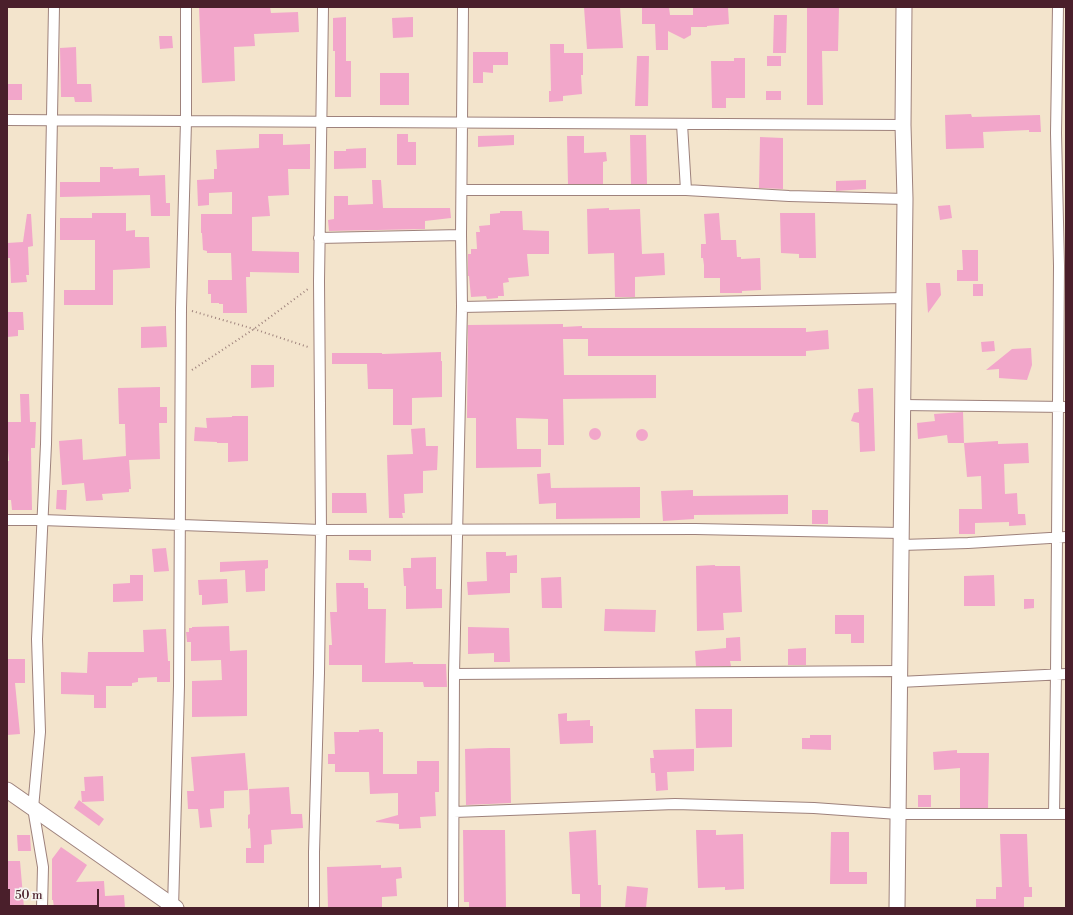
<!DOCTYPE html>
<html>
<head>
<meta charset="utf-8">
<style>
	body { margin:0 }
	#map { position:relative; width:1073px; height:915px; overflow:hidden; background:#f3e4cc; font-family:"Libre Bodoni",serif }
	canvas { display:block }
	.frame { position:absolute; inset:0; border:8px solid #4a1f2b; pointer-events:none }
	.scale { position:absolute; left:8px; top:889px; width:91px; height:18px; box-sizing:border-box; border:2px solid #4a1f2b; border-top:0; padding-left:5px; font-size:12px; line-height:14px; white-space:nowrap; color:#4a1f2b; -webkit-text-stroke:3px #f6f6f2; paint-order:stroke }
</style>
</head>
<body>
<div id="map">
<canvas width="1073" height="915"></canvas>
<div class="frame"></div>
<div class="scale">50 m</div>
</div>
<script>
const c = document.querySelector('canvas').getContext('2d');
c.lineJoin = 'round';
function fillPath(path, color) { c.fillStyle = color; c.fill(path, 'evenodd'); }
const poly = rows => new Path2D(rows.map(r => 'M' + r).join(''));
function strokePath(path, color, width, dash) { c.strokeStyle = color; c.lineWidth = width; c.lineCap = dash ? 'butt' : 'round'; c.setLineDash(dash || []); c.stroke(path); }
const building = poly([
	[199,7,270,7,271,13,298,12,299,32,254,34,255,46,234,47,235,81,202,83],
	[584,7,620,7,623,48,587,49],
	[642,7,669,7,670,15,693,15,693,7,728,7,729,24,707,26,707,27,691,27,691,35,684,39,668,31,668,50,656,50,655,24,642,24],
	[807,7,839,7,838,51,822,51,823,105,807,105],
	[774,15,787,15,786,53,773,53],
	[346,17,346,61,351,61,351,97,335,97,335,51,333,51,333,18],
	[413,17,413,37,393,38,392,18],
	[159,36,172,36,173,48,160,49],
	[550,44,564,44,564,53,583,53,583,75,581,75,582,94,563,96,563,101,549,102,549,91,551,91],
	[76,47,77,84,91,84,92,102,75,102,74,97,61,97,60,48],
	[473,52,508,52,508,65,493,65,493,73,483,72,483,83,473,83],
	[637,56,649,56,648,106,635,106],
	[767,56,781,56,781,66,767,66],
	[734,58,745,58,745,98,726,98,726,108,712,108,711,61,734,61],
	[380,73,409,73,409,105,380,105],
	[7,84,22,84,22,100,7,100],
	[766,91,781,91,781,100,766,100],
	[971,114,972,117,1040,115,1041,132,1029,132,1029,130,983,132,984,148,946,149,945,115],
	[259,134,283,134,283,145,310,144,310,169,288,169,289,195,268,196,270,216,252,217,252,251,299,252,299,273,250,272,250,277,246,277,247,313,223,313,223,304,219,304,219,303,211,303,211,294,208,294,208,280,232,280,231,253,207,253,207,251,203,250,202,233,201,233,201,214,232,214,232,192,209,193,209,205,198,206,197,180,214,179,214,169,217,169,216,150,259,148],
	[397,134,408,134,408,142,416,142,416,165,397,165],
	[514,135,514,145,478,147,478,136],
	[630,135,646,135,647,184,631,184],
	[567,136,584,136,584,153,606,152,607,161,603,162,603,184,568,184],
	[760,137,783,138,783,189,759,188],
	[366,148,366,168,334,169,334,151,346,151,346,149],
	[100,167,113,167,113,169,139,168,139,176,165,175,166,203,170,203,170,216,151,216,150,195,60,197,60,182,100,182],
	[372,180,381,180,383,208,450,208,451,218,425,221,425,229,329,231,328,220,334,219,334,196,348,196,348,205,373,204],
	[866,180,866,189,836,191,836,181],
	[950,205,952,218,940,220,938,206],
	[609,208,609,210,640,209,642,254,664,253,665,275,635,277,635,297,615,297,614,253,588,254,587,209],
	[500,211,522,211,523,230,549,231,549,254,527,254,529,276,508,278,509,282,503,283,504,296,498,296,498,298,487,299,486,296,471,297,469,276,468,276,468,254,471,254,471,249,477,249,476,232,480,232,479,226,490,225,490,214,500,213],
	[92,213,126,213,126,231,135,230,135,237,149,237,150,268,113,270,113,305,64,305,64,290,95,290,95,240,60,240,60,218,92,218],
	[719,213,721,240,736,240,737,257,741,257,741,259,760,258,761,290,742,291,742,293,720,293,720,278,704,278,704,265,703,258,701,258,701,244,706,244,704,214],
	[780,213,815,213,816,258,799,258,799,254,781,253],
	[27,214,31,214,33,246,28,247,29,275,26,275,27,282,11,283,10,258,7,258,7,243,23,242],
	[962,250,978,250,978,281,957,281,957,270,963,270],
	[926,283,940,283,941,295,928,313],
	[973,284,983,284,983,296,973,296],
	[7,312,23,312,24,330,18,330,18,336,7,337],
	[563,324,563,327,582,326,582,328,806,328,806,332,828,330,829,349,806,351,806,356,588,356,588,339,563,339,564,375,656,375,656,398,563,399,564,445,548,445,548,419,516,418,517,449,541,449,541,467,476,468,476,418,467,418,468,325],
	[166,326,167,347,141,348,141,327],
	[994,341,995,351,982,352,981,342],
	[1031,348,1032,365,1027,380,999,378,999,369,986,370,1012,349],
	[441,352,441,361,442,361,442,397,412,398,412,425,393,425,393,389,368,389,367,364,332,364,332,353,382,353,382,354],
	[251,365,274,365,274,387,251,388],
	[160,387,160,407,167,407,167,423,159,423,160,459,129,460,131,489,129,489,129,492,102,494,103,500,86,501,84,483,62,485,59,441,82,439,83,460,126,456,125,424,119,424,118,388],
	[873,388,875,451,860,452,859,423,851,421,854,413,859,412,858,389],
	[20,394,29,394,30,422,36,422,35,448,31,448,32,510,12,510,11,500,7,500,7,471,8,471,8,461,9,461,7,440,7,422,21,422],
	[963,412,964,443,948,443,947,435,918,439,917,423,935,421,934,414],
	[232,416,248,416,248,461,228,462,228,443,217,443,217,442,194,441,195,427,207,428,206,418,232,417],
	'589 434a6 6 0 1 1 12 0a6 6 0 1 1-12 0Z',
	[425,428,426,446,438,446,437,470,423,471,423,493,404,494,405,513,402,513,403,518,389,518,387,455,413,454,411,429],
	'636 435a6 6 0 1 1 12 0a6 6 0 1 1-12 0Z',
	[998,441,998,444,1028,443,1029,463,1004,464,1005,494,1017,493,1018,514,1025,514,1026,525,1009,526,1009,522,975,523,975,534,959,534,959,509,982,509,981,476,967,477,964,443],
	[550,473,551,488,640,487,640,518,556,519,556,503,539,504,537,474],
	[57,490,67,490,66,510,56,509],
	[693,490,693,496,788,495,788,514,694,515,694,519,663,521,661,491],
	[332,493,366,493,367,513,332,513],
	[812,510,828,510,828,524,812,524],
	[166,548,169,571,154,572,152,549],
	[349,550,371,550,371,561,349,560],
	[486,552,506,552,506,556,517,555,517,573,510,573,510,593,468,595,467,582,487,581],
	[436,557,436,589,442,589,442,608,406,609,406,586,404,586,403,568,411,568,411,558],
	[268,560,268,568,265,569,265,591,246,592,245,570,220,572,220,562],
	[715,565,715,566,740,566,742,612,723,613,724,630,697,631,696,566],
	[130,575,143,575,143,601,113,602,113,584,130,583],
	[994,575,995,606,964,606,964,576],
	[561,577,562,608,542,608,541,578],
	[227,579,228,603,202,605,202,595,199,595,198,580],
	[336,583,364,583,364,588,368,588,368,609,386,609,385,663,413,662,413,664,446,664,447,687,424,687,423,682,362,682,362,665,329,665,329,645,332,645,330,612,337,612],
	[1024,599,1034,599,1034,608,1024,609],
	[605,609,656,610,655,632,604,631],
	[835,615,864,615,864,643,851,643,851,634,835,634],
	[229,626,230,651,247,650,247,716,192,717,192,681,222,680,221,660,191,661,191,642,187,642,186,632,189,632,189,628,192,628,192,627],
	[468,627,509,628,510,662,494,662,494,653,468,654],
	[166,629,168,661,170,661,170,682,157,682,157,677,138,678,138,682,132,683,132,686,106,686,106,708,94,708,94,695,61,694,61,672,87,673,88,652,144,652,143,630],
	[740,637,741,661,730,661,731,666,696,666,695,651,726,648,726,638],
	[806,648,806,665,788,665,788,649],
	[7,659,25,659,25,683,15,683,20,734,7,735],
	[695,709,732,709,732,747,696,748],
	[567,713,567,721,590,720,590,726,593,726,593,743,560,744,558,714],
	[379,729,379,732,383,732,383,774,417,774,417,761,439,761,439,792,435,792,436,816,420,817,421,828,399,829,399,824,376,822,376,821,398,815,398,793,370,794,369,772,335,772,335,764,328,764,328,754,335,754,334,732,359,732,359,730],
	[810,735,831,735,831,750,802,749,802,738,810,738],
	[490,748,510,748,511,803,466,805,465,749],
	[694,749,694,771,667,772,668,790,656,791,655,773,651,773,650,758,654,758,653,750],
	[957,750,957,753,989,753,988,808,960,808,960,768,934,770,933,752],
	[245,753,248,790,224,791,224,808,210,809,212,827,200,828,198,809,188,809,187,791,194,791,191,757],
	[103,776,104,801,82,802,81,791,85,791,84,777],
	[289,787,291,814,302,814,303,828,271,830,272,844,264,845,264,863,246,863,246,848,251,848,250,828,248,829,248,815,250,814,249,789],
	[918,795,931,795,931,807,918,807],
	[79,800,104,819,99,826,74,808],
	[463,830,505,830,506,908,469,908,469,902,464,902],
	[596,830,598,885,601,885,601,908,580,908,580,894,572,894,569,832],
	[696,830,716,830,716,835,743,834,744,889,725,890,725,887,698,888],
	[831,832,849,832,849,872,867,872,867,884,830,884],
	[1000,834,1027,834,1029,887,1032,887,1032,897,1024,897,1024,908,976,908,976,899,996,899,996,887,1002,887],
	[17,835,30,835,31,851,18,851],
	[61,847,87,865,76,882,104,881,105,896,124,895,125,908,54,908,53,900,52,900,52,859],
	[7,861,20,861,24,908,7,908],
	[381,865,381,868,401,867,402,878,396,879,397,896,382,897,382,908,328,908,327,867],
	[627,886,648,888,646,908,625,908]
]);
const path = poly([
	[192,311,254,329,308,347],
	[192,370,254,329,308,289]
]);
const street = poly([
	[7,120,903,125],
	[682,124,686,190],
	[462,190,686,190,789,196,905,199],
	[319,238,461,235],
	[462,307,904,298],
	[902,405,1066,407],
	[7,520,42,520,321,530,695,529,901,533],
	[901,545,968,543,1066,537],
	[454,674,900,671],
	[899,682,1066,674],
	[454,812,675,804,814,808,898,814,1066,814],
	[1054,814,1056,674,1059,266,1056,133,1058,7],
	[42,908,43,867,33,808,40,732,37,639,46,444,54,7],
	[173,908,179,686,181,308,186,121,186,7],
	[314,908,314,852,319,673,321,530,319,281,323,7],
	[453,908,454,674,462,307,461,235,463,7]
]);
const secondary = poly([
	[7,790,176,908],
	[897,908,905,199,903,125,904,7]
]);
fillPath(building, '#f2a6ca');
strokePath(street, '#9e827c', 12);
strokePath(secondary, '#9e827c', 17);
strokePath(path, '#9e827c', 2, [1, 3]);
strokePath(street, '#fff', 10);
strokePath(secondary, '#fff', 15);
</script>
</body>
</html>
